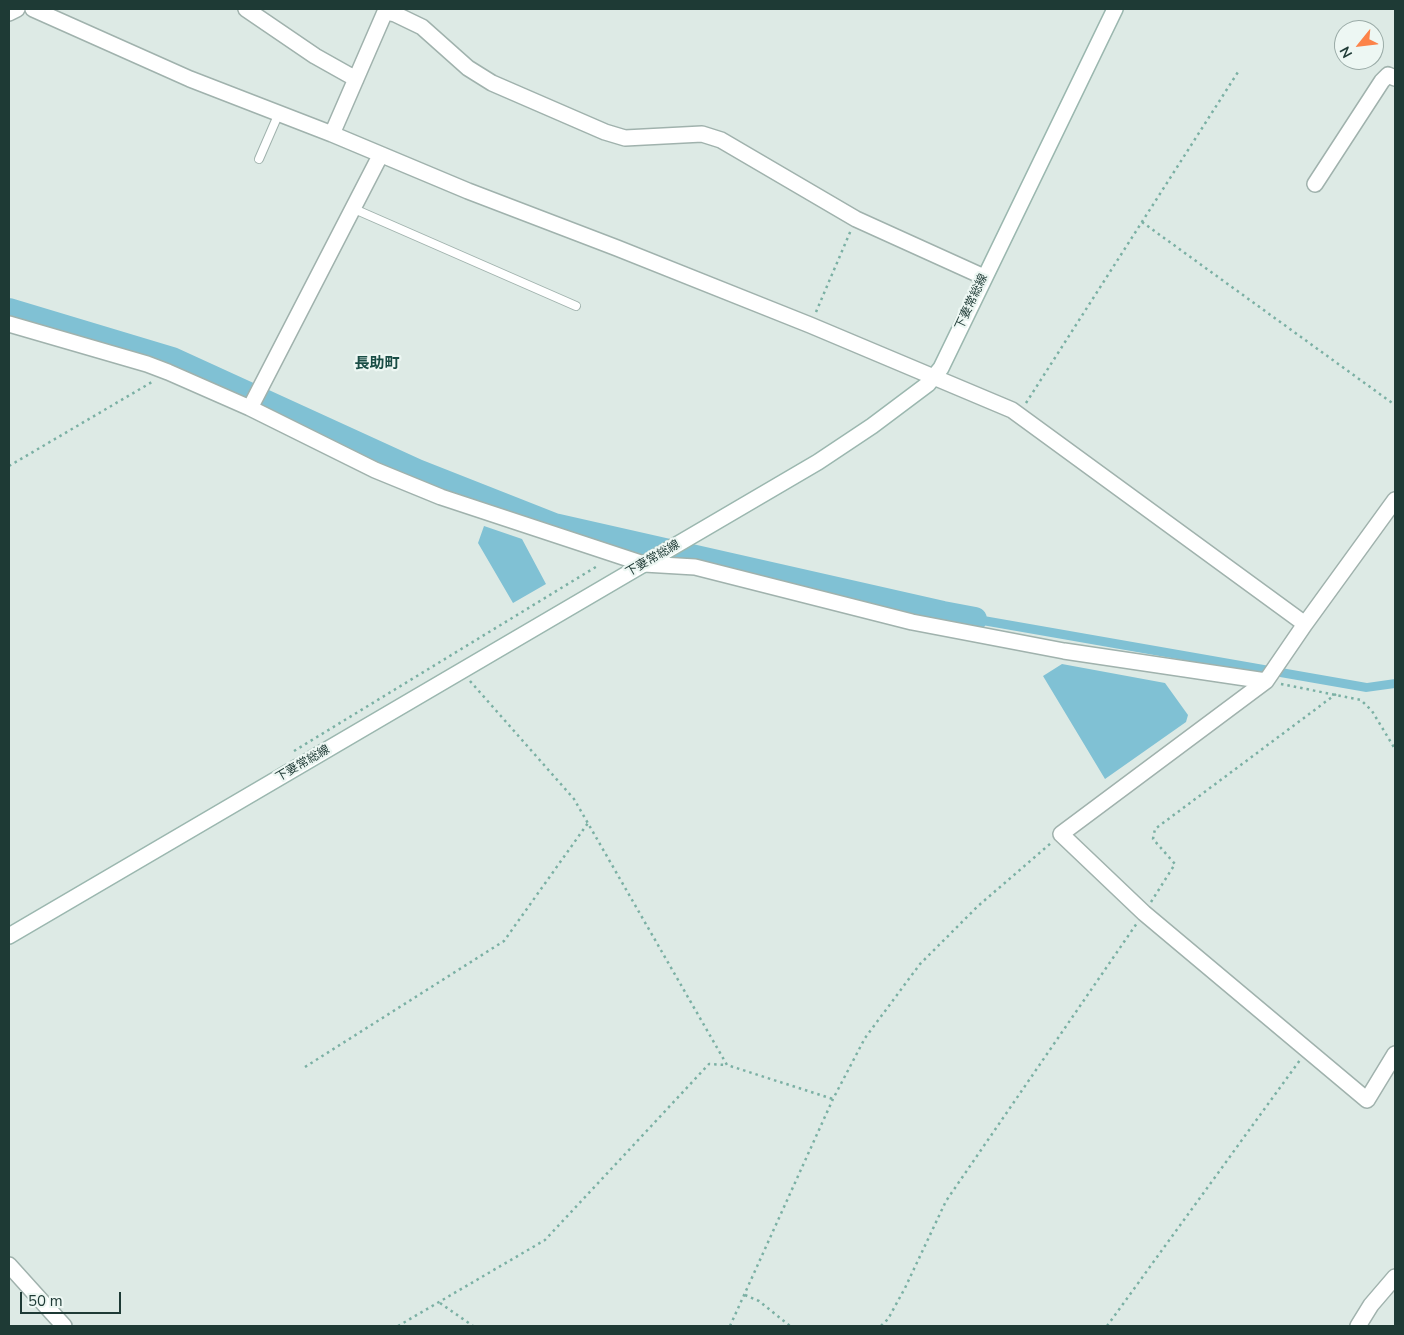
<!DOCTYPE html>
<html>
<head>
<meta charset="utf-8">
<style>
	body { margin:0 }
	#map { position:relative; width:1404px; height:1335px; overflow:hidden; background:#ddeae5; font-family:"Nunito Sans",sans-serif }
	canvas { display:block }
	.frame { position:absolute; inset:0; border:10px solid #1e3a35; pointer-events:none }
	.north { position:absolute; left:1334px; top:20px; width:50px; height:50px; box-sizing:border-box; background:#edf7f3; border:1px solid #9aaba7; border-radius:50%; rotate:241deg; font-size:14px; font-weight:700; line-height:20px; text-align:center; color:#1e3a35 }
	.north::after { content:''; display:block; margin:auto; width:18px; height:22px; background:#fc8349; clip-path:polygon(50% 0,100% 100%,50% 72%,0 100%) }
	.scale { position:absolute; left:20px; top:1292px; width:101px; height:22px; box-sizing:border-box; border:2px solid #1e3a35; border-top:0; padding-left:6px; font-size:15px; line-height:18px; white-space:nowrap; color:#1e3a35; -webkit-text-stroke:4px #edf7f3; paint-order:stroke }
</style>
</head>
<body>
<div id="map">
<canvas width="1404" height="1335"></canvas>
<div class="frame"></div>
<div class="north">N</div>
<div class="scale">50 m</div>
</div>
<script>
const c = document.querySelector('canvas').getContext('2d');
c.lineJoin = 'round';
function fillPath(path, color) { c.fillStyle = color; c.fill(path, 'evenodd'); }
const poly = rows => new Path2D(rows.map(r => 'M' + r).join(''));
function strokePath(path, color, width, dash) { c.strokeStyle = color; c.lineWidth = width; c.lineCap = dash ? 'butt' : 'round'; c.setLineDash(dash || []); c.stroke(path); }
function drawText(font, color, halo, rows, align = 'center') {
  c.font = font + ' "Nunito Sans","Noto Sans JP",sans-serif'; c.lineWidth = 4.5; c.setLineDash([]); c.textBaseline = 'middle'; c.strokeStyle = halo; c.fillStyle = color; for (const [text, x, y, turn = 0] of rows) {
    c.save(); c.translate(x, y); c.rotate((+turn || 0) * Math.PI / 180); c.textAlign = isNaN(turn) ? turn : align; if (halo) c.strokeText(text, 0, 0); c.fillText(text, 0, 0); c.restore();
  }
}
const water = poly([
	[484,526,522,539,546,584,513,603,478,543],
	[944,609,1367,683,1395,679,1395,688,1366,692,942,618],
	[1062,664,1165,683,1188,715,1186,722,1105,779,1043,676]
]);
const river = poly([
	[9,310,172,359,417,471,554,525,943,613,975,619]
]);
const path = poly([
	[1142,222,1395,405],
	[816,312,851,230],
	[1026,403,1238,72],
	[9,466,152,382],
	[470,681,574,799,727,1065,833,1099],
	[1281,684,1361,700,1372,711,1395,749],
	[294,751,599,565],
	[1151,902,1175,864,1153,839,1155,829,1336,694],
	[305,1067,504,941,588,823],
	[745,1295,759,1301,790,1326],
	[440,1303,473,1326],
	[398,1326,545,1240,709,1064,727,1065],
	[730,1326,833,1099,865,1038,920,964,978,906,1051,843],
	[881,1326,888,1319,905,1288,946,1201,1137,923],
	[1107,1326,1300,1060]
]);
const lane = poly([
	[259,159,279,113],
	[352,208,576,306]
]);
const street = poly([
	[33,9,190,79,332,134,468,191,617,248,810,325,1012,410,1305,624],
	[246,9,315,56,356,79],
	[9,13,17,9],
	[332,134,385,12,395,14,422,27,468,68,492,83,605,132,625,138,702,134,721,140,856,219,984,277],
	[1315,184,1382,81,1388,75,1395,78],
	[9,324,147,364,168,372,250,408,375,470,441,497,644,564,695,567,912,622,1064,651,1266,681],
	[250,408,380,156],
	[1395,500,1305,624,1266,681,1061,834,1144,913,1367,1100,1395,1054],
	[9,1265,64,1326],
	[1358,1326,1371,1305,1395,1277]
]);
const secondary = poly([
	[9,936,818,462,872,426,928,384,941,368,1115,9]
]);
const streetNames = [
	["下妻常総線",972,302,-65],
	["下妻常総線",653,559,-30],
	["下妻常総線",303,764,-30]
];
const quarterNames = [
	["長助町",377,364]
];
fillPath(water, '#80c1d4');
strokePath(river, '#80c1d4', 24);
strokePath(lane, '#a0b2ad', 10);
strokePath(street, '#a0b2ad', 18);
strokePath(secondary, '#9bb7af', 18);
strokePath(path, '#7bb0a4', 2.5, [2.5, 4]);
strokePath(lane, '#fff', 8);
strokePath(street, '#fff', 15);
strokePath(secondary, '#fff', 15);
drawText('12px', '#1e3a35', '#edf7f3', streetNames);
drawText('bold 15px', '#194d45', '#edf7f3', quarterNames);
</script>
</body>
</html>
